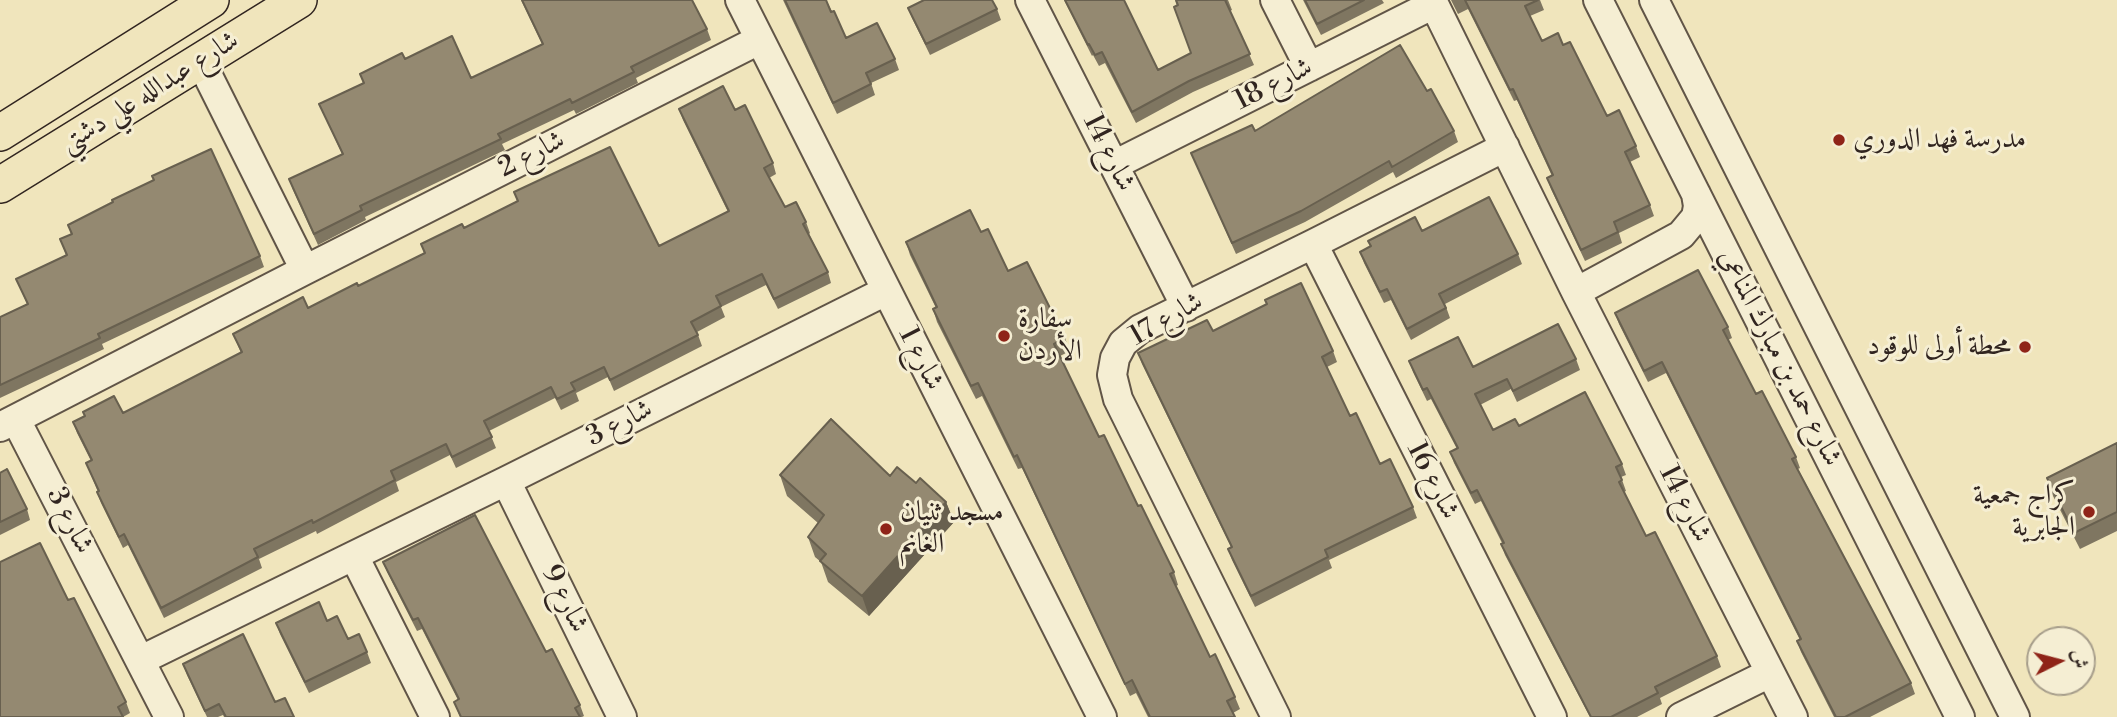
<!DOCTYPE html>
<html>
<head>
<meta charset="utf-8">
<style>
	body { margin:0 }
	#map { position:relative; width:2117px; height:717px; overflow:hidden; background:#f0e5bc; font-family:"Libre Bodoni",Amiri,serif }
	canvas { display:block }
	.north { position:absolute; left:2026px; top:626px; width:70px; height:70px; box-sizing:border-box; background:#f5eed3; border:2px solid #a79e8b; border-radius:50%; rotate:84deg; font-size:19px; font-weight:700; line-height:28px; text-align:center; color:#312520 }
	.north::after { content:''; display:block; margin:auto; width:24px; height:32px; background:#8f2418; clip-path:polygon(50% 0,100% 100%,50% 72%,0 100%) }
</style>
</head>
<body>
<div id="map">
<canvas width="2117" height="717"></canvas>
<div class="north">ش</div>
</div>
<script>
const c = document.querySelector('canvas').getContext('2d');
c.lineJoin = 'round';
const poly = rows => new Path2D(rows.map(r => 'M' + r).join(''));
function strokePath(path, color, width, dash) { c.strokeStyle = color; c.lineWidth = width; c.lineCap = dash ? 'butt' : 'round'; c.setLineDash(dash || []); c.stroke(path); }
function fillPath(path, color) { c.fillStyle = color; c.fill(path, 'evenodd'); }
function drawText(font, color, halo, rows, align = 'center') {
  c.font = font + ' "Libre Bodoni",Amiri,serif'; c.lineWidth = 6; c.setLineDash([]); c.textBaseline = 'middle'; c.strokeStyle = halo; c.fillStyle = color; for (const [text, x, y, turn = 0] of rows) {
    c.save(); c.translate(x, y); c.rotate((+turn || 0) * Math.PI / 180); c.textAlign = isNaN(turn) ? turn : align; if (halo) c.strokeText(text, 0, 0); c.fillText(text, 0, 0); c.restore();
  }
}
const minor = poly([
	[740,0,1102,717],
	[1030,0,1186,307],
	[1275,0,1309,67],
	[1432,0,1576,292,1793,717],
	[1598,0,1960,717],
	[1654,0,2015,717],
	[201,62,305,270],
	[1114,165,1434,4],
	[1313,244,1552,717],
	[1576,292,1681,235,1696,217,1698,206,1696,194],
	[16,420,169,717],
	[0,427,305,270,759,40],
	[506,481,622,717],
	[354,556,435,717],
	[141,660,506,481,886,291],
	[1276,717,1118,399,1112,375,1115,358,1123,343,1140,329,1313,244,1505,147],
	[1681,717,1770,673]
]);
const major = poly([
	[0,133,211,0],
	[0,185,299,0]
]);
const wall = poly([
	[521,0,692,0,707,29,711,40,636,78,638,83,576,114,574,110,502,144,505,150,365,217,366,220,318,245,293,190,289,179,342,154,319,104,363,83,360,74,405,59,471,78,542,44],
	[783,0,826,0,846,38,895,59,899,70,871,83,875,95,837,114],
	[1064,0,1124,0,1158,70,1191,53,1175,0,1228,0,1232,10,1230,11,1254,65,1193,92,1136,123,1105,63,1099,66,1093,55,1092,56],
	[1303,0,1382,0,1384,3,1321,35],
	[1451,0,1540,0,1544,10,1530,16,1542,41,1563,45,1607,116,1636,146,1640,157,1630,162,1650,205,1654,216,1619,233,1622,243,1585,261,1551,189,1547,178,1552,176,1517,100,1514,101,1468,9,1458,14],
	[908,8,997,9,1001,20,930,55,912,18],
	[1427,91,1454,131,1458,142,1396,178,1393,172,1305,222,1236,254,1191,153,1255,131],
	[679,109,735,110,773,163,776,174,769,178,785,207,806,222,810,233,809,234,828,272,831,283,778,309,766,285,721,307,725,317,697,332,702,346,614,391,608,377,576,393,579,401,561,410,555,398,489,431,496,448,456,468,450,455,396,482,399,491,317,534,316,531,259,559,262,568,164,618,128,545,123,548,101,503,97,492,98,492,86,463,91,461,77,433,73,422,85,417,83,412,123,413,241,353,233,334,308,308,358,286,424,253,421,244,464,228,517,201,514,192,659,246,728,212,683,120],
	[68,225,260,256,264,267,102,344,104,349,0,398,0,317,27,304,16,279,66,255,60,239,71,234],
	[1422,231,1518,254,1522,264,1445,304,1450,318,1411,340,1391,300,1384,303,1364,263,1360,252,1370,247,1368,241],
	[981,232,1008,271,1065,338,1070,351,1060,356,1099,437,1174,572,1178,585,1176,586,1210,657,1235,697,1240,709,1233,713,1235,717,1148,717,1136,693,1130,696,1022,468,1018,469,982,396,976,399,937,322,933,309,936,308,910,255,906,242],
	[1615,313,1728,327,1732,338,1728,340,1756,394,1796,457,1800,468,1798,469,1911,683,1915,694,1870,717,1834,717,1801,652,1797,641,1800,640,1666,373,1648,382,1619,324],
	[1333,351,1337,362,1327,367,1350,416,1380,464,1413,507,1417,518,1329,560,1332,568,1255,607,1232,560,1228,549,1231,547,1142,364,1138,353],
	[1576,359,1580,370,1517,402,1511,389,1480,405,1493,430,1519,426,1622,464,1626,475,1621,477,1626,491,1624,492,1646,536,1717,656,1721,667,1660,698,1662,704,1637,717,1590,717,1505,555,1501,544,1502,543,1481,501,1475,504,1454,463,1450,452,1457,449,1431,399,1427,401,1413,372,1409,361,1473,367],
	[2117,443,2117,531,2080,549,2052,494,2047,478],
	[0,473,27,509,30,520,0,535],
	[780,475,890,476,916,483,946,502,954,522,869,616,828,582,821,562,815,557,808,537,818,523,787,496],
	[383,562,546,652,580,705,584,716,582,717,460,717,454,702,458,700,422,629,417,631,387,572],
	[68,600,126,702,130,713,123,717],
	[327,621,348,639,367,652,371,663,309,693,280,634,276,623],
	[183,664,275,702,294,717,224,717,223,715,218,717,207,717,187,675]
]);
const shadedWall = poly([
	[946,502,954,522,869,616,862,596]
]);
const building = poly([
	[522,0,692,0,707,29,631,67,634,72,572,103,570,99,498,134,501,139,360,206,362,210,314,234,289,179,343,154,319,104,364,83,360,74,402,53,405,59,452,36,471,78,543,44,522,0],
	[785,0,826,0,831,12,834,11,846,38,877,23,895,59,866,73,871,84,833,103,785,0],
	[924,0,992,0,997,9,926,44,908,8,924,0],
	[1065,0,1124,0,1158,70,1191,53,1174,7,1178,5,1176,0,1226,0,1225,0,1250,54,1189,81,1132,112,1102,52,1095,55,1089,44,1088,45,1065,0],
	[1305,0,1364,0,1317,24,1305,0],
	[1465,0,1538,0,1525,6,1542,41,1558,33,1563,45,1570,42,1607,116,1619,110,1636,146,1625,152,1650,205,1614,222,1618,232,1581,250,1547,178,1553,175,1513,89,1510,90,1465,0],
	[1400,45,1427,91,1431,89,1454,131,1392,167,1389,161,1301,211,1232,243,1191,153,1252,125,1255,131,1400,45],
	[723,86,735,110,745,105,773,163,764,168,785,207,796,202,806,222,803,224,828,272,774,299,762,274,716,296,721,306,691,322,698,335,610,380,604,367,571,383,575,390,557,399,551,387,484,421,492,437,452,457,446,444,391,471,395,480,313,523,312,520,254,549,258,557,161,608,124,534,119,537,97,492,99,491,86,463,92,460,73,422,85,416,83,412,114,396,123,413,180,384,242,352,233,334,303,297,308,308,357,283,358,286,425,253,421,244,462,224,464,228,518,201,514,192,610,147,659,246,729,211,679,109,723,86],
	[211,149,260,256,98,334,100,338,0,385,0,317,28,304,16,279,67,255,60,239,72,234,68,225,113,202,112,200,154,180,152,176,211,149],
	[1489,197,1518,254,1439,294,1446,308,1407,329,1387,289,1380,292,1360,252,1371,246,1368,241,1415,217,1422,231,1489,197],
	[970,210,981,232,988,229,1008,271,1027,262,1065,338,1054,344,1099,437,1104,435,1138,506,1141,505,1174,572,1170,574,1210,657,1215,654,1235,697,1227,701,1235,717,1150,717,1132,680,1125,684,1017,455,1014,457,978,383,971,386,933,309,937,307,906,242,970,210],
	[1698,270,1728,327,1723,330,1756,394,1762,391,1796,457,1792,459,1911,683,1845,717,1836,717,1797,641,1801,639,1662,362,1644,371,1615,313,1698,270],
	[1301,283,1333,351,1322,357,1350,416,1356,413,1380,464,1390,459,1413,507,1325,550,1328,557,1251,596,1228,549,1232,547,1138,353,1207,320,1213,331,1267,304,1265,300,1301,283],
	[1558,324,1576,359,1513,391,1507,379,1475,394,1493,430,1515,419,1519,426,1585,392,1622,464,1616,467,1622,480,1619,482,1646,536,1655,532,1717,656,1655,687,1658,693,1611,717,1591,717,1501,544,1504,543,1477,490,1471,493,1450,452,1458,448,1427,388,1423,390,1409,361,1458,337,1473,367,1558,324],
	[831,419,890,476,897,467,916,483,920,478,946,502,862,596,820,561,826,554,808,537,824,515,780,475,831,419],
	[2117,443,2117,512,2074,533,2047,478,2117,443],
	[7,469,27,509,0,522,0,473,7,469],
	[475,515,546,652,552,649,580,705,575,708,580,717,461,717,454,702,459,699,418,618,413,620,383,562,475,515],
	[40,543,68,600,74,598,126,702,118,707,123,717,0,717,0,562,40,543],
	[319,602,327,621,337,616,348,639,359,634,367,652,305,682,276,623,319,602],
	[243,634,275,702,285,698,294,717,226,717,219,704,205,711,183,664,243,634]
]);
const markers = [
	[1839,140,7,"#8f2418"],
	[1004,336,7,"#8f2418"],
	[2025,347,7,"#8f2418"],
	[2089,512,7,"#8f2418"],
	[886,529,7,"#8f2418"]
];
const streetNames = [
	["شارع 18",1274,85,-27],
	["شارع عبدالله علي دشتي",150,93,-32],
	["شارع 14",1108,153,63],
	["شارع 2",532,155,-27],
	["شارع 17",1167,320,-30],
	["شارع حمد بن مبارك المناعي",1779,358,63],
	["شارع 1",920,359,63],
	["شارع 3",620,424,-27],
	["شارع 16",1432,481,63],
	["شارع 14",1684,504,63],
	["شارع 3",69,521,63],
	["شارع 9",564,599,64]
];
const poiNames = [
	["مدرسة فهد الدوري",1853,140],
	["سفارة",1018,320],
	["الأردن",1018,352],
	["محطة أولى للوقود",2011,347,"right"],
	["كراج جمعية",2075,496,"right"],
	["الجابرية",2075,528,"right"],
	["مسجد ثنيان",900,513],
	["الغانم",900,545]
];
strokePath(minor, '#615547', 32);
strokePath(major, '#312520', 38);
strokePath(minor, '#f5eed3', 28);
strokePath(major, '#f0e5bc', 35);
fillPath(wall, '#7f7661');
fillPath(shadedWall, '#68604f');
fillPath(building, '#948971');
strokePath(building, '#68604f', 2);
for (const [x, y, r, color] of markers) { const dot = new Path2D(); dot.arc(x, y, r, 0, 2 * Math.PI); c.fillStyle = color; c.fill(dot); strokePath(dot, '#f5eed3', 2.5); }
drawText('28px', '#312520', '#f5eed3', streetNames);
drawText('28px', '#312520', '#f5eed3', poiNames, 'left');
</script>
</body>
</html>
